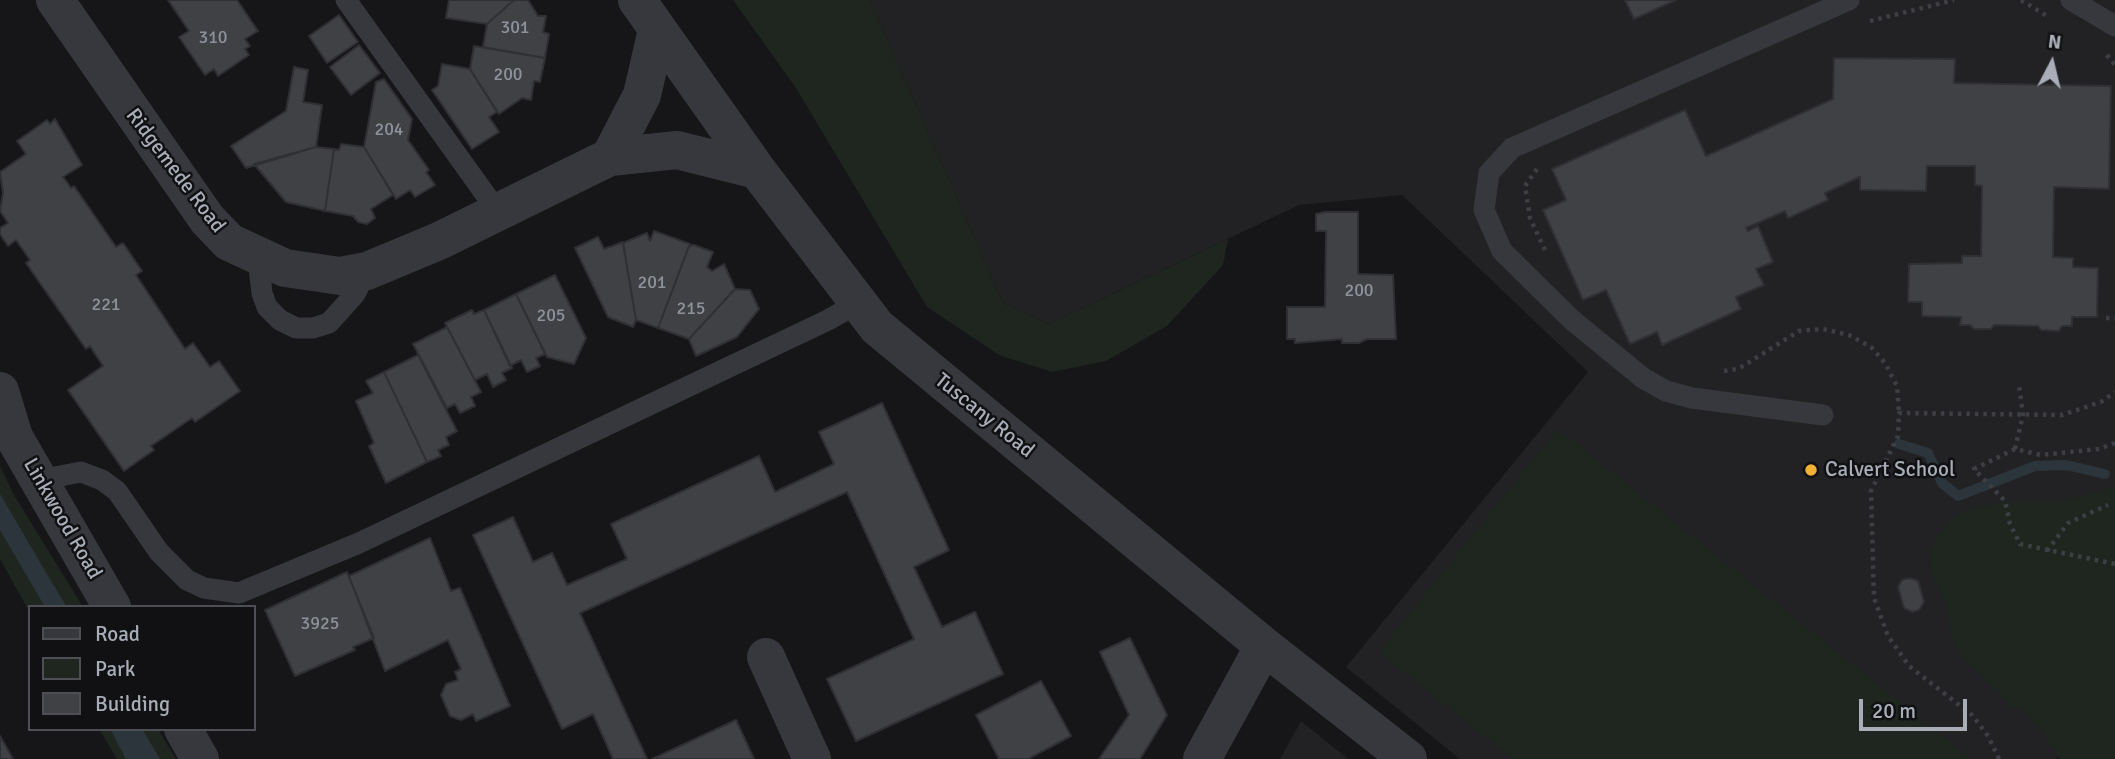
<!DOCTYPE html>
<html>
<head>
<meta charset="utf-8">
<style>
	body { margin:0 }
	#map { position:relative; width:2115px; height:759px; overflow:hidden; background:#161618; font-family:Signika,sans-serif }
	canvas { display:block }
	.legend { position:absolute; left:28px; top:605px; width:228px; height:126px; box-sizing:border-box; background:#111113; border:2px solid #4d4f55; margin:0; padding:9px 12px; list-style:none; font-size:21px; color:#a8adb8 }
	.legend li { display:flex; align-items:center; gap:14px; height:35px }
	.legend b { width:35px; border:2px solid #4d4f55 }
	.north { position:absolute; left:2017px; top:28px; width:70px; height:70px; -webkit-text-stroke:5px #111113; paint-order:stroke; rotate:7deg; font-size:19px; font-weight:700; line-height:28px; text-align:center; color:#a8adb8 }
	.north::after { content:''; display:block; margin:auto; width:24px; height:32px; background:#a8adb8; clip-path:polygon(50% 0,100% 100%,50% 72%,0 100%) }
	.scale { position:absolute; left:1859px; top:699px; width:108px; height:32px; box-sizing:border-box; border:4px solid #a8adb8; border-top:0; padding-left:9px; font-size:21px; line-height:24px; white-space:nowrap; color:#a8adb8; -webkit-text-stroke:5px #111113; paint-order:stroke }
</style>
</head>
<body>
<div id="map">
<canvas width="2115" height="759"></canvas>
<ul class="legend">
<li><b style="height:9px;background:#37383d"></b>Road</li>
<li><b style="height:19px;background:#1e261f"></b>Park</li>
<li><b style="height:19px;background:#404145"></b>Building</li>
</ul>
<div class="north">N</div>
<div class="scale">20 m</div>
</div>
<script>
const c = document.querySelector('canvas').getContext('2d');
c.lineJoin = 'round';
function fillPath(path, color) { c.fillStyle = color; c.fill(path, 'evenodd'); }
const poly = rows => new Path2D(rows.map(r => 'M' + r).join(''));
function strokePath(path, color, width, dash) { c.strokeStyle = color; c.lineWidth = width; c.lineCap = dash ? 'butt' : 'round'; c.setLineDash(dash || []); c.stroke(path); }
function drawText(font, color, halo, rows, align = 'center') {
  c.font = font + ' Signika,sans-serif'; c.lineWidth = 5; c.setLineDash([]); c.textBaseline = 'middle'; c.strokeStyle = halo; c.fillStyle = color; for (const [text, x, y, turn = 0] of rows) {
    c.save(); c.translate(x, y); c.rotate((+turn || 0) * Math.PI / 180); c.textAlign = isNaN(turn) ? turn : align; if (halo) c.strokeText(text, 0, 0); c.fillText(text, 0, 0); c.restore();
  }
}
const built = poly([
	[870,0,2115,0,2115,568,2068,743,2056,759,1460,759,1346,667,1588,372,1402,195,1299,205,1049,324,1003,303],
	[1301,721,1348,759,1280,759]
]);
const green = poly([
	[733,0,870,0,1003,303,1049,324,1228,239,1223,265,1167,326,1106,361,1052,372,999,355,927,307,796,88],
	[1558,429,1971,759,1513,759,1379,652],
	[0,466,14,495,83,607,30,607,30,613,0,559],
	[2115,487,2115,759,2060,759,2045,734,2021,708,2010,708,2000,692,1961,655,1953,639,1945,603,1930,569,1929,551,1950,520,1966,510,2005,501,2062,501],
	[99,729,158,729,176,759,117,759]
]);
const water = poly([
	[0,494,51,581,67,607,45,607,0,530],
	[110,729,142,729,160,759,126,759]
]);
const stream = poly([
	[1899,444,1928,453,1942,483,1958,496,2035,466,2066,465,2105,474]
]);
const building = poly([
	[168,0,237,0,258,31,245,39,250,46,245,49,249,55,218,76,214,69,205,75,179,37,189,31,168,0],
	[449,0,514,0,487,24,446,18,449,0],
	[514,0,528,0,538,16,546,16,543,32,549,34,545,58,483,47,487,24,514,0],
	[1625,0,1676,0,1634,19,1625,0],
	[339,15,358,42,327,63,309,36,339,15],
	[359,45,380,73,351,95,330,67,359,45],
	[474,46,545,58,540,82,534,81,531,100,522,98,499,114,470,69,474,46],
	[1834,58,1955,59,1954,83,2111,86,2109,189,2054,187,2053,257,2073,258,2073,267,2098,268,2097,317,2072,317,2072,326,2062,326,2059,331,2041,330,2038,326,1994,325,1991,329,1974,329,1970,325,1960,325,1961,317,1922,316,1922,302,1908,302,1909,264,1962,263,1962,256,1981,256,1982,186,1975,185,1975,166,1927,166,1926,191,1860,190,1860,177,1825,193,1828,200,1788,218,1785,211,1746,228,1748,231,1758,226,1773,262,1756,269,1764,285,1736,297,1741,309,1662,345,1657,332,1630,344,1606,290,1583,300,1543,210,1566,200,1552,169,1685,110,1706,156,1833,99,1834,58],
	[442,64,470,69,497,112,489,117,499,132,472,149,432,90,438,86,442,64],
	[294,67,308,70,303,102,322,105,316,147,246,168,231,146,286,111,294,67],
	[384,79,412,119,408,140,429,170,426,172,435,185,415,197,410,190,396,199,364,147,376,82,384,79],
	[55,119,82,165,63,177,71,188,74,186,116,247,123,243,142,271,136,275,185,349,193,343,210,367,219,361,240,391,195,422,192,418,151,446,154,450,124,471,68,390,103,366,90,346,86,349,26,263,30,260,16,240,8,246,0,234,0,228,8,223,0,211,3,193,0,172,26,154,17,141,47,120,50,124,55,119],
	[341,144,364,147,393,195,371,209,375,218,367,224,358,222,353,216,325,211,334,149,339,150,341,144],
	[316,147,334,149,325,211,286,202,254,164,316,147],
	[1325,212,1358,212,1358,274,1393,275,1396,339,1367,339,1359,343,1342,343,1342,339,1295,343,1295,339,1287,339,1287,307,1325,307,1326,231,1316,231,1316,214,1325,212],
	[654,231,690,244,658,328,636,320,623,243,647,233,650,241,654,231],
	[598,237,604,249,623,242,636,320,633,327,608,317,575,248,598,237],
	[694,245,713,252,707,267,712,271,724,264,735,289,689,339,658,328,689,246,694,245],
	[555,275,586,338,574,364,547,357,516,294,555,275],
	[735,289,750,290,759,309,737,337,696,356,689,339,735,289],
	[516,294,545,354,536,358,540,366,527,372,521,360,510,366,484,310,516,294],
	[472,310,474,314,484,310,512,368,502,373,506,380,493,387,487,374,475,380,445,323,472,310],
	[447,327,481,392,471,397,475,406,460,413,455,404,447,408,413,344,447,327],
	[418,355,457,431,446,437,449,445,438,450,441,456,427,462,384,372,418,355],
	[384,372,427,462,386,483,369,446,374,443,356,401,373,393,366,381,384,372],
	[882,403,949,550,914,567,942,627,975,612,1003,674,856,741,827,679,914,639,847,492,580,613,647,759,613,759,593,714,562,729,473,535,513,517,533,562,552,553,567,585,627,559,611,524,759,456,775,492,834,464,819,432,882,403],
	[430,538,451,591,460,588,510,706,476,721,473,714,461,720,450,716,441,695,446,684,458,680,455,672,461,669,448,640,385,671,349,576,430,538],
	[347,572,374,638,353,647,355,650,295,676,265,610,347,572],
	[1910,578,1918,581,1924,602,1919,610,1912,612,1904,608,1898,587,1902,580,1910,578],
	[1130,638,1167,715,1140,759,1099,759,1129,715,1100,652,1130,638],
	[1041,681,1071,736,1028,759,999,759,976,715,1041,681],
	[736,720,754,759,652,759,736,720],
	[0,736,13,759,0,759,0,736]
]);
const path = poly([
	[2021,0,2047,16],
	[1870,21,1954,0],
	[2107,55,2115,65],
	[1537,169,1525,186,1530,218,1545,250],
	[2106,318,2115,318],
	[1724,371,1738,369,1799,331,1823,329,1849,335,1871,347,1885,363,1897,386,1899,413],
	[2115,443,2099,449,2041,455,2015,449,1974,469,2005,501,2010,524,2020,544,2115,564],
	[2015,449,2023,415,2019,385],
	[2047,551,2068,523,2108,505],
	[1999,759,1988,736,1972,715,1909,666,1888,636,1874,598,1871,491,1898,436,1899,413,2062,415,2101,402,2115,392]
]);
const service = poly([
	[346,0,498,212],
	[2071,0,2115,26],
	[258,258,262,293,267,307,280,320,296,328,313,328,329,323,355,294,367,271],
	[1823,415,1692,398,1666,391,1643,378,1572,320,1502,251,1484,210,1489,173,1512,148,1849,0],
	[39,480,81,472,102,480,117,491,159,552,187,580,204,588,239,593,359,543,828,320,858,303]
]);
const minor = poly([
	[55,0,207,219,229,242,285,268,340,276,367,271,439,241,610,157,677,150,757,170],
	[637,0,757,170,877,327,1264,646,1408,759],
	[610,157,642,95,657,30],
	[0,391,14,437,112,607],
	[766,657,812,759],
	[183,729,200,759],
	[1202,759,1264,646]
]);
const markers = [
	[1811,470,7,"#f2b134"]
];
const numberNames = [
	["301",515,28],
	["310",213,38],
	["200",508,75],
	["204",389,130],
	["201",652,283],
	["200",1359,291],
	["221",106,305],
	["215",691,309],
	["205",551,316],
	["3925",320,624]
];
const streetNames = [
	["Ridgemede Road",175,171,53],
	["Tuscany Road",984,416,39],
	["Linkwood Road",62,519,60]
];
const poiNames = [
	["Calvert School",1825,470]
];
fillPath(built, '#222225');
fillPath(green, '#1e261f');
fillPath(water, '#2c353c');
strokePath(stream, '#2c353c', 10);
fillPath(building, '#404145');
strokePath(building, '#303034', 2);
strokePath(path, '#3d3f44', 4.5, [3.5, 5]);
strokePath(service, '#37383d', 21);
strokePath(minor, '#37383d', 38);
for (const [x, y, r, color] of markers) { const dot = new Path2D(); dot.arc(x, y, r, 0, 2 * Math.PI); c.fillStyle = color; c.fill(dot); strokePath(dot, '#111113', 2.5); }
drawText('18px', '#8e929b', null, numberNames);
drawText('21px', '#a8adb8', '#111113', streetNames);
drawText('21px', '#a8adb8', '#111113', poiNames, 'left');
</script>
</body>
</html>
